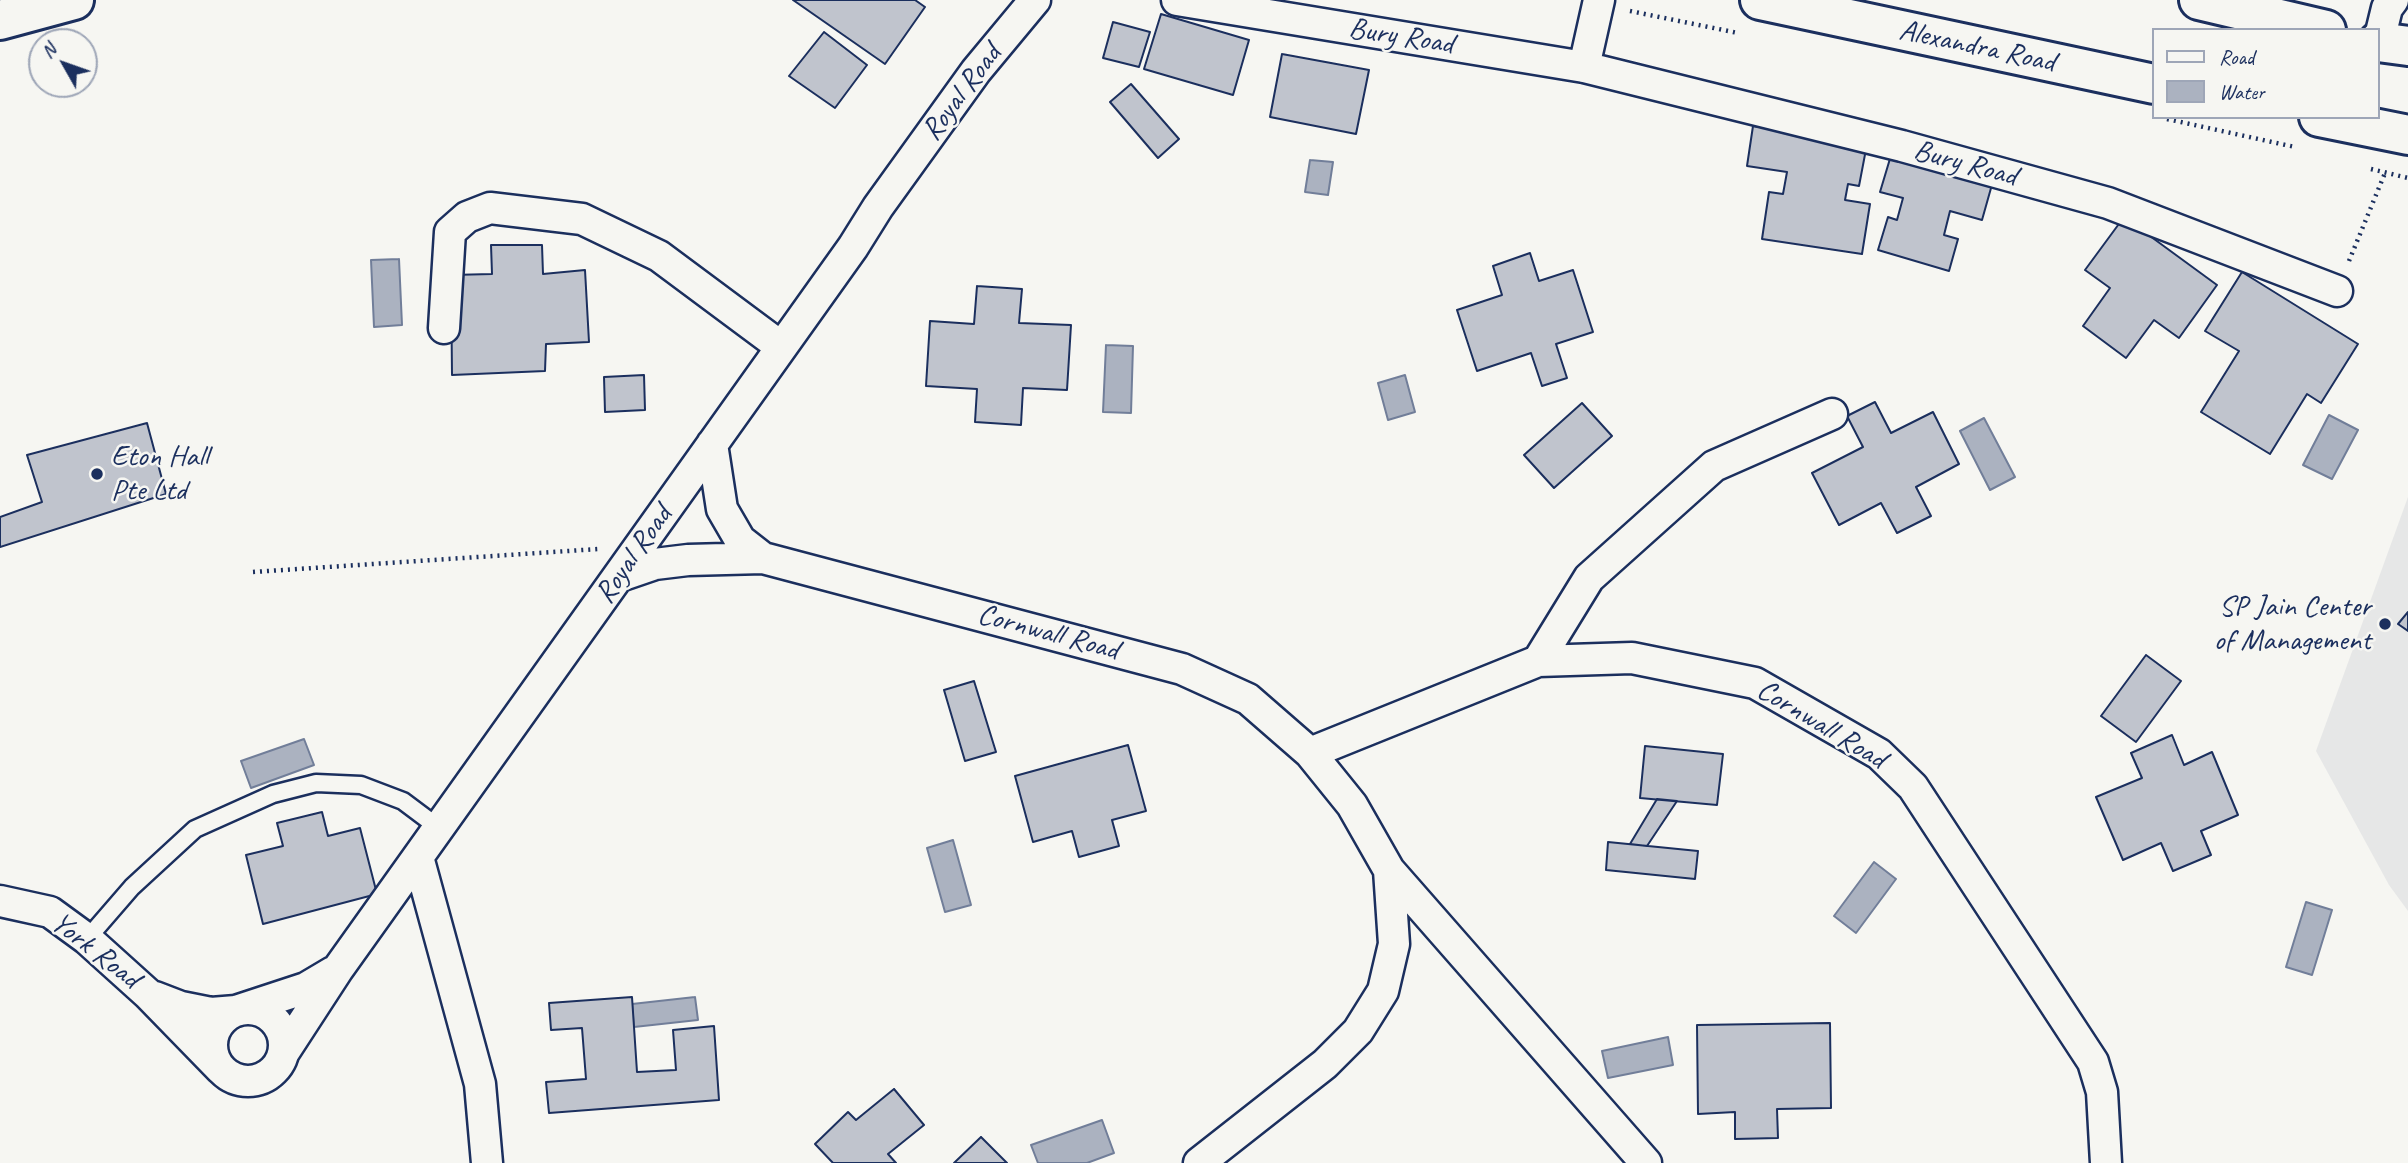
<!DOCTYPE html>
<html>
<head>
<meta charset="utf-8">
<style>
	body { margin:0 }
	#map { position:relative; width:2408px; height:1163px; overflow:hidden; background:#f6f6f2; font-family:Caveat,sans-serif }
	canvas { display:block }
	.legend { position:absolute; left:2152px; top:28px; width:228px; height:91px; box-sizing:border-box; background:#f6f6f2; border:2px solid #9ea6b7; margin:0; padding:9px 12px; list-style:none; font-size:21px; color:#1b2f5e }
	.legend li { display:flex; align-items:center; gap:14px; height:35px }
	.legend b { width:35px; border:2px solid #9ea6b7 }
	.north { position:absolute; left:28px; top:28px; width:70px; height:70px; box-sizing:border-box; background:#f6f6f2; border:2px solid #9ea6b7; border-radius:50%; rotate:310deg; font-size:19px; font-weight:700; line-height:28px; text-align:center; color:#1b2f5e }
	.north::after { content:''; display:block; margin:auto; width:24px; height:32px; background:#1b2f5e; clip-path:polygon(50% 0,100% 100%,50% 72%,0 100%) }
</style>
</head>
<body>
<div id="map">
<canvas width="2408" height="1163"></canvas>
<ul class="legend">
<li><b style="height:9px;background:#f6f6f2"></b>Road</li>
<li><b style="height:19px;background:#abb2c0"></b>Water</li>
</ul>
<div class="north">N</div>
</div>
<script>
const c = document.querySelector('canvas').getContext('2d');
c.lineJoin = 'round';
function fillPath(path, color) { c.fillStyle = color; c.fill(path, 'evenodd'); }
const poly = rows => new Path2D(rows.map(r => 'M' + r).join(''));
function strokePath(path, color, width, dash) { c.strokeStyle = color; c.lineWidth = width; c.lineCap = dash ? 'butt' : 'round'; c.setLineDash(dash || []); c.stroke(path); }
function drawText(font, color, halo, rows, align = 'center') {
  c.font = font + ' Caveat,sans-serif'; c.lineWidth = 5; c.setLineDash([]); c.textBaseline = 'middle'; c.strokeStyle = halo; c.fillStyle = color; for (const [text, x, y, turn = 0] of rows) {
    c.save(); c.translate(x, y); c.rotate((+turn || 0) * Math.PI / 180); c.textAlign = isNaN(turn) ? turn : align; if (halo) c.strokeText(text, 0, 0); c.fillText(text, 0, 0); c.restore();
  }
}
const built = poly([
	[2408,497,2408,911,2389,885,2316,751]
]);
const water = poly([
	[1310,160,1333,162,1328,195,1305,192,1310,160],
	[399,259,402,325,374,327,371,260,399,259],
	[1106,345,1133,346,1131,413,1103,412,1106,345],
	[1405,375,1415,412,1388,420,1378,383,1405,375],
	[2329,415,2358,430,2332,479,2303,465,2329,415],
	[1984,418,2015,477,1990,490,1960,431,1984,418],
	[304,739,314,765,251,788,241,761,304,739],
	[953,840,971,905,945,912,927,848,953,840],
	[1874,862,1896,879,1856,933,1834,916,1874,862],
	[2306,902,2332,910,2312,975,2286,967,2306,902],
	[695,997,698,1020,634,1027,632,1004,695,997],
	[1668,1037,1673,1065,1608,1078,1602,1051,1668,1037],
	[1102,1120,1114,1153,1087,1163,1038,1163,1031,1145,1102,1120]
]);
const building = poly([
	[793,0,915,0,925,7,885,64,793,0],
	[1161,14,1249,40,1233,95,1144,69,1161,14],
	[1113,22,1150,32,1139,67,1103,58,1113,22],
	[824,32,867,65,835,108,789,76,824,32],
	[1282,54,1369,70,1356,134,1270,117,1282,54],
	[1131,84,1179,139,1158,158,1110,102,1131,84],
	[1753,126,1867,144,1859,186,1848,184,1845,200,1870,204,1862,254,1762,239,1769,192,1783,194,1787,172,1747,166,1753,126],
	[1892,152,1993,181,1982,220,1950,211,1944,235,1958,239,1949,271,1878,250,1888,217,1897,220,1903,198,1880,192,1892,152],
	[2124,217,2217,285,2179,338,2154,320,2126,358,2083,326,2110,288,2085,270,2124,217],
	[491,245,542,245,543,274,585,270,589,342,546,344,545,371,452,375,451,275,492,274,491,245],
	[1530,253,1539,281,1573,270,1593,332,1556,344,1567,378,1542,386,1531,353,1477,371,1457,310,1502,295,1493,266,1530,253],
	[2242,272,2358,344,2321,403,2307,394,2270,454,2201,412,2239,351,2205,331,2242,272],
	[977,286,1022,289,1019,323,1071,325,1067,390,1023,388,1021,425,975,422,977,389,926,386,930,321,974,324,977,286],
	[644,375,645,410,605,412,604,377,644,375],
	[1875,402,1891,433,1933,412,1959,464,1916,487,1931,516,1897,533,1881,503,1839,525,1812,473,1863,447,1847,416,1875,402],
	[1582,403,1612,436,1554,488,1524,455,1582,403],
	[147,423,166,494,0,547,0,517,42,502,27,455,147,423],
	[2408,612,2408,631,2398,624,2408,612],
	[2146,655,2181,681,2136,742,2101,716,2146,655],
	[974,681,996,752,965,761,944,690,974,681],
	[2172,735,2184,765,2212,752,2238,815,2201,831,2211,855,2173,871,2161,843,2123,860,2096,797,2142,778,2131,753,2172,735],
	[1128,745,1146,811,1112,820,1119,846,1079,857,1072,831,1033,842,1015,776,1128,745],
	[1645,746,1723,754,1717,805,1640,798,1645,746],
	[1657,799,1677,801,1647,846,1630,844,1657,799],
	[322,812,328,836,360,828,377,894,263,924,246,855,283,846,277,823,322,812],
	[1608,842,1698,851,1695,879,1606,870,1608,842],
	[632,997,637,1072,676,1070,673,1030,714,1026,719,1100,549,1113,546,1082,586,1079,582,1028,551,1030,549,1003,632,997],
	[1830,1023,1831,1108,1777,1109,1778,1138,1735,1139,1735,1112,1698,1114,1697,1025,1830,1023],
	[894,1089,924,1125,888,1154,896,1163,833,1163,815,1144,848,1112,856,1120,894,1089],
	[981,1137,1007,1163,954,1163,981,1137]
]);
const path = poly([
	[1630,11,1738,33],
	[2167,119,2295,147],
	[2371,169,2408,178],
	[2349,261,2385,173],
	[253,572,598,549]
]);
const service = poly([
	[87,939,132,887,195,829,273,794,316,783,361,785,403,801,439,828]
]);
const minor = poly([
	[1177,0,1584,67,1902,146,2108,203,2337,291],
	[2378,45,2387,8,2393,0],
	[1584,67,1599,0],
	[444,328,450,232,467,217,490,208,582,219,659,256,780,346],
	[712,444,722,509,740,540,763,558],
	[620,576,655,564,688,560,763,558,1182,669,1248,699,1310,753,1352,805,1389,870,1646,1163],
	[1538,661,1589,578,1714,466,1832,414],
	[1310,753,1538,661,1632,658,1755,683,1879,754,1913,787,2093,1062,2102,1092,2106,1163],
	[418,857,480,1084,487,1163],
	[0,901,50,912,87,939,148,994,221,1069],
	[155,997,181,1007,211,1013,236,1011,306,988,333,972],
	'212 1045a36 36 0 1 1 72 0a36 36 0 1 1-72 0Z',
	[284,1052,338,969,853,247,878,207,976,71,1035,0],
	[1199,1163,1325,1064,1358,1031,1383,991,1394,944,1389,870]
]);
const primary = poly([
	[1760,0,2154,84],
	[2199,0,2326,30],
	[2378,42,2408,46],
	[2319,117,2408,135]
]);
const motorway = poly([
	[0,20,74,0]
]);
const markers = [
	[97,474,7,"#1b2f5e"],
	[2385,624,7,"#1b2f5e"]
];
const streetNames = [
	["Bury Road",1401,37,9],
	["Alexandra Road",1977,47,12],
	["Royal Road",962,93,-53],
	["Bury Road",1965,164,15],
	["Royal Road",634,555,-55],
	["Cornwall Road",1048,633,15],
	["Cornwall Road",1821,725,31],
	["York Road",95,951,38]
];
const poiNames = [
	["Eton Hall",111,457],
	["Pte Ltd",111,491],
	["SP Jain Center",2371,607,"right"],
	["of Management",2371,641,"right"]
];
fillPath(built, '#e6e7e7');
fillPath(water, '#abb2c0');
strokePath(water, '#717e99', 2);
fillPath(building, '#c0c4cd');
strokePath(building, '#1b2f5e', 2);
strokePath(service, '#1b2f5e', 21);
strokePath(minor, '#1b2f5e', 35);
strokePath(primary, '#1b2f5e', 44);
strokePath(motorway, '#1b2f5e', 44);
strokePath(path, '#1b2f5e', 4.5, [2, 5]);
strokePath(service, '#f6f6f2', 16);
strokePath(minor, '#f6f6f2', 30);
strokePath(primary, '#f6f6f2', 38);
strokePath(motorway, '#f6f6f2', 38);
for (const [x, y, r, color] of markers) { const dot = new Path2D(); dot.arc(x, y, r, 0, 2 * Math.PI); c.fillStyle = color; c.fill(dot); strokePath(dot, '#f6f6f2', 2.5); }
drawText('30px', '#1b2f5e', '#f6f6f2', streetNames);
drawText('30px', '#1b2f5e', '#f6f6f2', poiNames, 'left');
</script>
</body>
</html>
